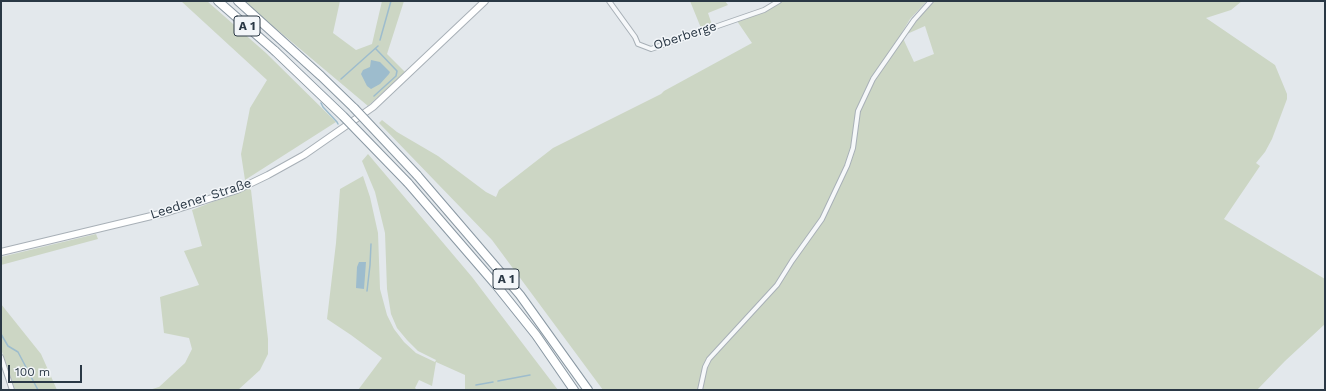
<!DOCTYPE html>
<html>
<head>
<meta charset="utf-8">
<style>
	body { margin:0 }
	#map { position:relative; width:1326px; height:391px; overflow:hidden; background:#e3e8ec; font-family:"Work Sans",sans-serif }
	canvas { display:block }
	.frame { position:absolute; inset:0; border:2px solid #2a3845; pointer-events:none }
	.scale { position:absolute; left:8px; top:365px; width:74px; height:18px; box-sizing:border-box; border:2px solid #2a3845; border-top:0; padding-left:5px; font-size:12px; line-height:14px; white-space:nowrap; color:#2a3845; -webkit-text-stroke:3px #f3f6f9; paint-order:stroke }
</style>
</head>
<body>
<div id="map">
<canvas width="1326" height="391"></canvas>
<div class="frame"></div>
<div class="scale">100 m</div>
</div>
<script>
const c = document.querySelector('canvas').getContext('2d');
c.lineJoin = 'round';
function fillPath(path, color) { c.fillStyle = color; c.fill(path, 'evenodd'); }
const poly = rows => new Path2D(rows.map(r => 'M' + r).join(''));
function strokePath(path, color, width, dash) { c.strokeStyle = color; c.lineWidth = width; c.lineCap = dash ? 'butt' : 'round'; c.setLineDash(dash || []); c.stroke(path); }
function drawText(font, color, halo, rows, align = 'center') {
  c.font = font + ' "Work Sans",sans-serif'; c.lineWidth = 3; c.setLineDash([]); c.textBaseline = 'middle'; c.strokeStyle = halo; c.fillStyle = color; for (const [text, x, y, turn = 0] of rows) {
    c.save(); c.translate(x, y); c.rotate((+turn || 0) * Math.PI / 180); c.textAlign = isNaN(turn) ? turn : align; if (halo) c.strokeText(text, 0, 0); c.fillText(text, 0, 0); c.restore();
  }
}
const green = poly([
	[181,1,207,1,266,53,336,122,245,180,241,154,250,108,267,80],
	[243,1,340,1,333,33,356,50,372,44,382,1,404,1,387,54,405,72,368,106],
	[690,1,725,1,728,5,708,13,712,25,701,28],
	[783,1,927,1,910,19,901,34,914,62,934,54,925,26,907,34,914,23,933,1,1242,1,1231,10,1206,18,1275,65,1287,94,1287,99,1272,139,1265,152,1256,163,1260,166,1224,219,1325,279,1325,324,1285,361,1257,390,603,390,492,240,379,123,382,120,397,132,438,156,486,192,496,197,499,190,553,148,661,94,664,91,752,43,737,21,770,9],
	[368,154,472,277,558,390,465,390,465,375,436,362,432,386,419,380,415,388,417,390,358,390,382,358,351,335,327,319,336,243,340,189,363,176,370,197,378,233,380,289,387,315,394,329,404,342,416,353,435,362,436,360,418,351,407,340,397,328,391,314,387,289,385,233,375,192,362,161],
	[248,188,251,190,268,339,268,354,260,370,238,390,149,390,159,387,185,363,192,349,189,338,164,333,160,297,199,285,184,251,202,246,192,210],
	[96,234,98,239,1,265,1,257],
	[1,304,41,354,57,390,15,390,1,349]
]);
const water = poly([
	[371,60,380,62,390,72,389,74,380,84,371,89,367,86,361,74,363,70,370,67],
	[359,262,366,262,364,289,356,288,357,267]
]);
const stream = poly([
	[380,40,391,1],
	[341,79,378,46],
	[374,96,396,76,397,71,376,49],
	[321,103,323,107,337,122,338,124],
	[367,291,370,265,371,244],
	[1,334,8,346,18,352,38,390],
	[498,381,530,375],
	[476,385,493,382]
]);
const street = poly([
	[609,1,635,37,638,44,651,49,764,10,779,1],
	[1,357,12,390],
	[700,390,705,367,709,359,777,285,792,261,822,219,847,166,853,148,858,111,873,79,914,20,931,1]
]);
const secondary = poly([
	[1,252,168,212,237,190,268,175,304,155,373,107,485,1]
]);
const highway = poly([
	[218,1,275,51],
	[238,1,321,76,354,108],
	[417,175,520,295,588,390],
	[408,183,496,285,536,335,574,390]
]);
const highwayBridge = poly([
	[275,51,343,116,408,183],
	[354,108,417,175]
]);
const shields = [
	[247,26,26],
	[506,279,26]
];
const shieldNames = [
	["A 1",247,26],
	["A 1",506,279]
];
const streetNames = [
	["Oberberge",685,36,-18],
	["Leedener Straße",201,199,-18]
];
fillPath(green, '#ccd6c4');
fillPath(water, '#9dbccd');
strokePath(stream, '#9dbccd', 1.5);
strokePath(street, '#a8b0b7', 6);
strokePath(secondary, '#a8b0b7', 8);
strokePath(highway, '#8a98a3', 10);
strokePath(street, '#f6f8fa', 4);
strokePath(secondary, '#fff', 6);
strokePath(highway, '#fff', 8);
strokePath(highwayBridge, '#8a98a3', 10, []);
strokePath(highwayBridge, '#fff', 8);
for (const [x, y, w] of shields) { const box = new Path2D(); box.roundRect(x - w / 2, y - 10, w, 20, 3); c.fillStyle = '#f3f6f9'; c.fill(box); strokePath(box, '#2a3845', 1); }
drawText('bold 12px', '#2a3845', null, shieldNames);
drawText('13px', '#2a3845', '#f3f6f9', streetNames);
</script>
</body>
</html>
